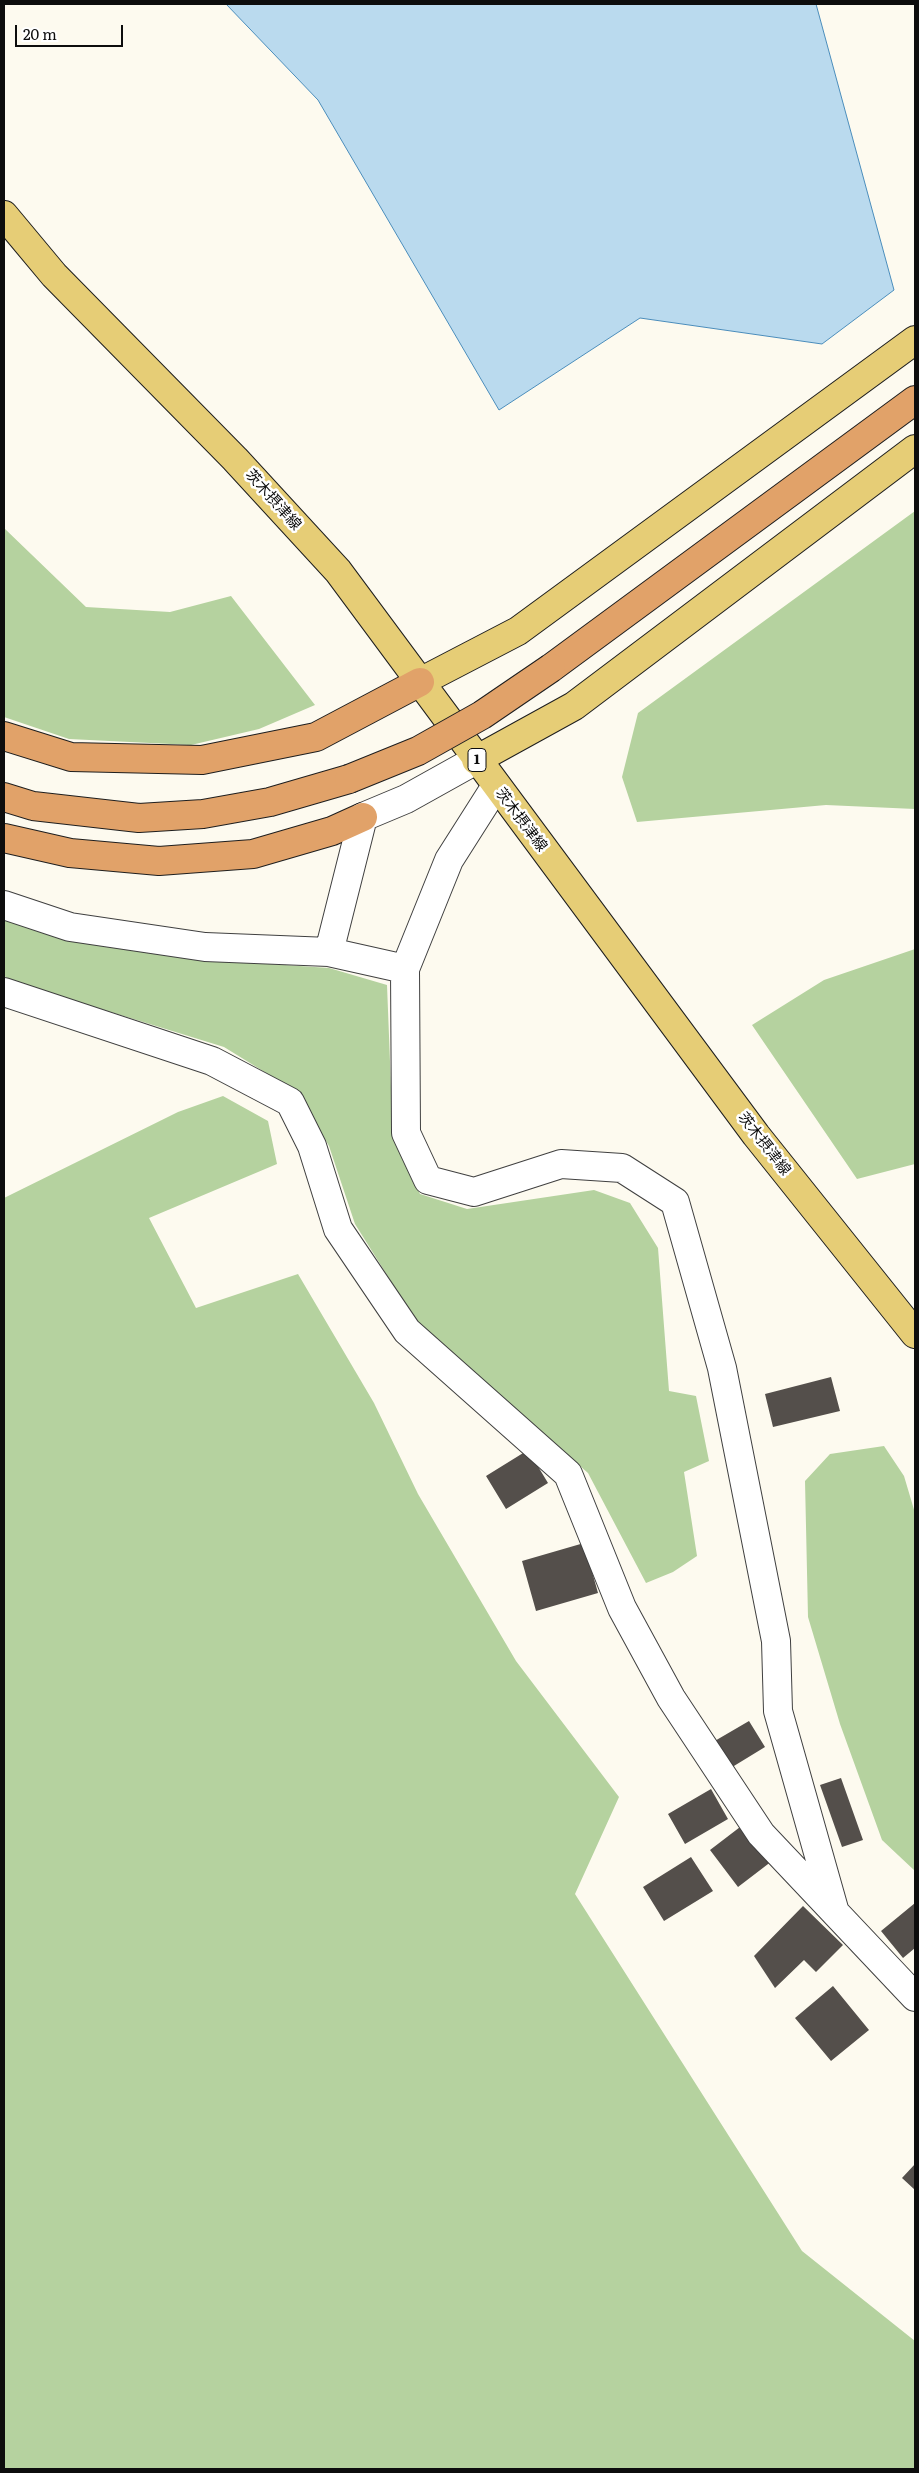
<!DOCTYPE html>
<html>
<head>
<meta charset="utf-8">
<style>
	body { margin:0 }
	#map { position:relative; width:919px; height:2473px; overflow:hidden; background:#fdfaef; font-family:Literata,serif }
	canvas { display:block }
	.frame { position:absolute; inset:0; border:5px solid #0d0d0d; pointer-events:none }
	.scale { position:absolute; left:15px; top:25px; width:108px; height:22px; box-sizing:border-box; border:2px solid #0d0d0d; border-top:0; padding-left:6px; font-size:15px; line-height:18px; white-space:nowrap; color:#0d0d0d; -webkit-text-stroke:4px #fff; paint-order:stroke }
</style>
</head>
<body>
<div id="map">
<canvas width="919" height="2473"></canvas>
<div class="frame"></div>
<div class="scale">20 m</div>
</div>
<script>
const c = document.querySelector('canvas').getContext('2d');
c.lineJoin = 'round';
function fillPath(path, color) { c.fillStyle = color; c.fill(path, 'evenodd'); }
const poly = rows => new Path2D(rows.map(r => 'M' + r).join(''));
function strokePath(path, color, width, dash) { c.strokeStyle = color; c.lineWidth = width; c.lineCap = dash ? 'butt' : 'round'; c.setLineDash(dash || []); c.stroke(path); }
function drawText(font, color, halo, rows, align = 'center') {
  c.font = font + ' Literata,"Noto Sans JP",serif'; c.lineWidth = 5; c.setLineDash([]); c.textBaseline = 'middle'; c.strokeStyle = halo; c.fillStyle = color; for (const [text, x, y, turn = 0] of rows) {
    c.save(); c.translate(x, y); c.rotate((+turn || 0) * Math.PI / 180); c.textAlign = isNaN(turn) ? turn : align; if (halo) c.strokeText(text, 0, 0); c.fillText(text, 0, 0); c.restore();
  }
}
const forest = poly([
	[915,511,915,809,826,805,637,822,622,777,638,713],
	[4,528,86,607,170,612,231,596,315,705,259,729,191,745,69,739,4,717],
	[4,918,197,959,329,968,387,985,393,1138,420,1194,467,1209,594,1190,630,1203,658,1248,669,1391,696,1396,709,1461,684,1472,697,1556,673,1572,646,1583,588,1473,419,1326,355,1224,329,1146,297,1092,224,1047,17,983,4,976],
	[915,949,915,1164,857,1179,752,1025,824,980],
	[223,1096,268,1121,277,1164,149,1218,196,1308,298,1274,374,1403,418,1494,516,1661,619,1797,575,1894,802,2251,915,2341,915,2469,4,2469,4,1198,178,1112],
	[884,1446,904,1476,915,1513,915,1871,882,1840,840,1724,808,1617,805,1481,830,1454]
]);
const water = poly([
	[226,4,816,4,894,290,822,344,640,318,499,410,318,100,226,4]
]);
const building = poly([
	[831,1377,840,1411,773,1427,765,1394],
	[528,1450,548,1483,506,1509,486,1476],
	[584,1543,598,1593,536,1611,522,1561],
	[749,1721,765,1747,729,1769,713,1742],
	[841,1778,863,1840,842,1847,820,1785],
	[711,1789,728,1819,685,1844,668,1814],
	[744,1824,772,1861,738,1887,710,1850],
	[691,1857,713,1891,664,1921,643,1887],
	[915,1903,915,1948,903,1958,881,1931],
	[803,1906,843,1945,816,1972,804,1960,775,1988,754,1956],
	[833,1986,869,2030,831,2061,795,2018],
	[915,2164,915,2190,902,2178]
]);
const minor = poly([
	[496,786,449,860,405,969,406,1133,428,1180,474,1192,561,1164,622,1168,675,1202,722,1368,776,1641,778,1711,834,1909],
	[4,905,70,927,205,947,329,952,405,969],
	[329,952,363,817,406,799,476,760],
	[4,992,212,1061,290,1102,312,1146,338,1229,407,1331,568,1474,622,1608,671,1698,761,1834,915,1997]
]);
const major = poly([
	[4,215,54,275,235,459,338,571,756,1135,915,1334],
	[420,682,518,631,915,340],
	[476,760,574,706,915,449]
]);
const highway = poly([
	[551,668,915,400],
	[4,736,71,757,202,760,316,737,420,682],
	[4,797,33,806,139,818,203,814,270,802,349,779],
	[4,838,70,853,159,861,253,854,332,831,363,817]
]);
const highwayBridge = poly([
	[349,779,418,751,482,715,551,668]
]);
const shields = [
	[477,760,18]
];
const shieldNames = [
	["1",477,760]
];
const streetNames = [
	["茨木摂津線",273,500,48],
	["茨木摂津線",521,820,53],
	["茨木摂津線",764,1144,52]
];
fillPath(forest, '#b5d29f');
fillPath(water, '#badaee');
strokePath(water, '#4b8dbb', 1);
fillPath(building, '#544f4b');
strokePath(minor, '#404040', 30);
strokePath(major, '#1e1e1e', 30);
strokePath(highway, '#1e1e1e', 30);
strokePath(minor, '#fff', 28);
strokePath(major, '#e6cd76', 28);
strokePath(highway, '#e1a269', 28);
strokePath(highwayBridge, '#1e1e1e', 30, []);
strokePath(highwayBridge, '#e1a269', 28);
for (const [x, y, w] of shields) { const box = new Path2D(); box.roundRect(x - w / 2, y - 11.5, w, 23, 4); c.fillStyle = '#fff'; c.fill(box); strokePath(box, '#0d0d0d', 1); }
drawText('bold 14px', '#0d0d0d', null, shieldNames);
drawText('15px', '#0d0d0d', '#fff', streetNames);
</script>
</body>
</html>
